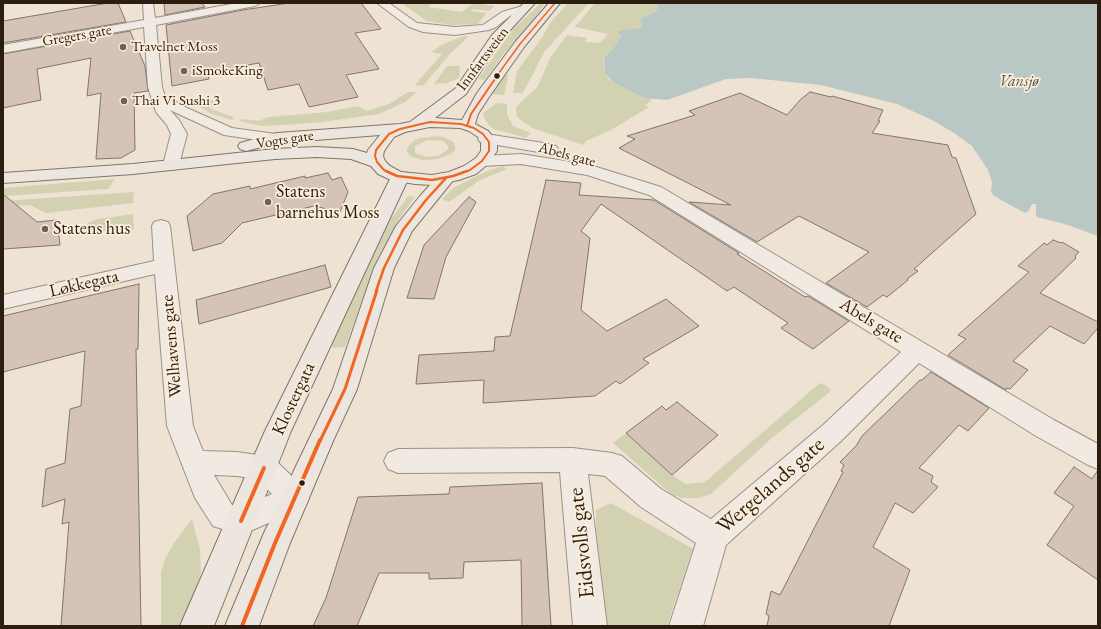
<!DOCTYPE html>
<html>
<head>
<meta charset="utf-8">
<style>
	body { margin:0 }
	#map { position:relative; width:1101px; height:629px; overflow:hidden; background:#eee2d2; font-family:"EB Garamond",serif }
	canvas { display:block }
	.frame { position:absolute; inset:0; border:4px solid #2b1d0f; pointer-events:none }
</style>
</head>
<body>
<div id="map">
<canvas width="1101" height="629"></canvas>
<div class="frame"></div>
</div>
<script>
const c = document.querySelector('canvas').getContext('2d');
c.lineJoin = 'round';
function fillPath(path, color) { c.fillStyle = color; c.fill(path, 'evenodd'); }
const poly = rows => new Path2D(rows.map(r => 'M' + r).join(''));
function strokePath(path, color, width, dash) { c.strokeStyle = color; c.lineWidth = width; c.lineCap = dash ? 'butt' : 'round'; c.setLineDash(dash || []); c.stroke(path); }
function drawText(font, color, halo, rows, align = 'center') {
  c.font = font + ' "EB Garamond",serif'; c.lineWidth = 3.5; c.setLineDash([]); c.textBaseline = 'middle'; c.strokeStyle = halo; c.fillStyle = color; for (const [text, x, y, turn = 0] of rows) {
    c.save(); c.translate(x, y); c.rotate((+turn || 0) * Math.PI / 180); c.textAlign = isNaN(turn) ? turn : align; if (halo) c.strokeText(text, 0, 0); c.fillText(text, 0, 0); c.restore();
  }
}
const green = poly([
	[405,3,433,3,428,7,462,12,473,3,495,6,489,11,474,9,471,11,487,13,478,24,451,25,427,21,404,5],
	[541,3,545,3,537,15,502,56,485,80,478,79,513,29],
	[568,3,589,3,545,51,523,93,513,93,517,71,541,39,551,22],
	[595,3,658,3,658,8,655,12,641,18,642,26,640,28,631,30,620,31,622,36,612,50,604,58,603,60,605,74,608,78,628,90,652,99,645,106,649,107,611,130,586,141,583,145,532,128,517,117,516,107,538,86,550,58,567,35,587,38,585,42,600,43,608,34,575,27],
	[464,36,469,36,450,54,423,86,415,85,442,54,431,52,443,44],
	[447,66,460,66,459,78,447,83,434,84],
	[505,75,508,75,505,92,504,95,489,94,493,87],
	[408,92,417,92,405,102,379,114,323,122,283,125,262,126,239,121,242,119,259,121,268,117,327,112,358,106,367,111,389,104],
	[204,100,215,100,216,102,214,105,209,108,235,118,232,120,228,119,210,113,196,105],
	[497,103,507,104,507,115,513,126,531,133,526,138,494,129,489,125,484,118,483,113],
	[436,136,444,137,454,142,455,146,455,150,451,154,438,159,422,160,410,156,407,152,407,148,415,140,421,138],
	[428,140,443,141,448,146,448,149,446,151,438,156,427,157,417,154,415,152,415,146],
	[502,166,507,169,480,180,449,202,442,199,455,187,485,172],
	[115,179,108,189,3,196,3,188],
	[134,192,133,203,46,213,30,205,3,206,3,201],
	[408,196,415,197,399,219,377,260,345,347,334,348,330,344,375,248,391,219],
	[133,214,134,229,85,232,87,228,87,223,98,219],
	[820,383,827,386,831,391,773,437,711,494,698,498,682,498,672,495,613,443,626,433,672,475,686,484,705,482],
	[611,503,693,549,667,626,606,626,596,531,596,510],
	[192,519,200,550,201,572,194,596,181,626,161,626,161,572,165,559,174,543]
]);
const water = poly([
	[658,3,1098,3,1098,236,1068,225,1037,217,1036,215,1036,204,1032,204,1028,212,1025,213,1001,200,993,195,991,191,992,182,988,170,972,146,954,133,932,120,897,104,821,85,751,78,726,79,667,100,646,98,628,90,614,82,605,74,604,58,612,50,622,36,619,34,619,31,640,28,642,26,641,18,655,12,658,8]
]);
const building = poly([
	[108,3,118,3,126,22,3,43,3,21,108,3],
	[164,3,202,3,205,7,165,15,164,3],
	[289,3,361,3,381,29,355,33,379,69,346,75,358,97,309,107,299,84,268,90,259,63,208,72,209,79,172,86,166,25,243,10,289,3],
	[130,31,145,66,148,91,134,93,135,150,121,158,96,159,101,93,87,96,91,58,37,69,41,100,3,108,3,54,130,31],
	[810,92,831,97,832,96,883,110,878,121,880,121,872,133,948,145,952,157,956,158,976,214,914,269,918,271,907,279,908,280,887,297,883,295,867,307,826,283,869,252,799,216,757,242,689,202,731,205,619,148,635,139,627,136,695,115,689,111,740,93,787,115,800,100,810,92],
	[328,173,332,180,341,177,348,192,340,212,314,206,242,223,222,243,193,251,187,216,213,194,250,186,250,189,305,176,305,178,328,173],
	[546,180,581,183,579,195,654,200,739,253,737,254,805,297,808,296,849,321,813,349,781,328,788,323,734,287,727,291,601,204,581,231,590,238,581,310,607,331,666,299,699,326,643,359,649,363,620,384,616,381,595,396,483,403,484,380,416,384,419,355,494,351,495,337,510,336,546,180],
	[3,194,37,222,57,220,60,245,3,249,3,194],
	[469,197,476,202,446,257,434,299,407,298,424,245,469,197],
	[1053,240,1061,243,1062,242,1079,252,1075,256,1076,258,1040,293,1098,322,1098,328,1084,344,1050,326,1013,361,1028,370,1010,389,1007,388,1006,390,948,355,966,339,958,335,1029,272,1018,266,1044,243,1047,245,1053,240],
	[325,265,331,287,199,324,196,300,325,265],
	[139,284,138,349,136,349,141,626,61,626,69,522,62,524,65,499,42,507,46,469,65,463,70,409,81,406,85,351,3,372,3,316,139,284],
	[931,372,989,408,968,431,959,425,919,468,933,476,931,482,938,487,913,513,895,503,873,547,910,570,889,626,767,626,769,616,766,614,771,591,780,595,843,472,841,471,844,465,840,462,856,446,862,436,920,380,922,380,931,372],
	[677,402,718,435,672,475,626,433,662,406,666,410,677,402],
	[1074,467,1092,479,1098,470,1098,580,1047,545,1074,506,1054,493,1074,467],
	[542,483,551,626,522,626,521,560,464,562,463,578,429,579,429,573,379,573,357,626,313,626,326,598,358,497,449,494,450,487,542,483]
]);
const minor = poly([
	[143,3,153,3,155,18,237,3,260,3,255,6,156,25,162,87,165,96,187,108,232,128,283,135,285,138,283,141,277,143,224,135,170,110,179,120,187,134,179,165,177,169,171,170,165,169,163,165,171,134,167,125,156,112,148,87,144,27,3,53,3,45,144,20,143,3],
	[377,3,389,3,417,23,455,27,483,25,502,12,519,7,523,6,529,9,527,11,510,16,496,27,489,30,455,35,423,32,409,27,377,3],
	[486,134,550,144,556,146,558,149,556,152,550,154,480,142,478,139,480,136,486,134],
	[521,154,590,165,661,187,1054,420,1098,444,1098,469,1088,465,1036,436,919,363,841,441,726,545,703,626,669,626,696,543,641,507,605,476,588,474,607,626,573,626,560,472,398,473,388,469,384,461,388,453,398,449,573,448,612,453,622,456,661,489,711,519,823,425,901,352,649,195,587,175,521,164,482,166,476,164,474,161,476,158,482,156,521,154],
	[161,220,168,222,170,226,193,426,203,451,237,452,264,456,274,459,305,489,309,498,305,507,241,535,213,526,195,498,167,426,155,274,3,309,3,295,154,261,152,226,154,222,161,220],
	[214,475,237,476,257,479,272,494,241,507,232,505,214,475]
]);
const major = poly([
	[400,172,406,173,409,177,291,431,214,626,180,626,265,431,391,177,394,173,400,172],
	[446,173,452,174,455,178,412,231,394,268,357,389,333,441,290,543,259,626,225,626,264,533,333,389,374,268,396,226,420,196,440,174,446,173]
]);
const highway = poly([
	[524,3,535,3,501,40,466,94,435,118,462,120,477,93,516,41,549,3,560,3,524,47,489,97,478,114,475,124,488,131,497,142,497,151,488,164,476,174,459,180,432,185,415,184,391,180,378,174,371,166,351,159,317,157,275,159,133,174,3,183,3,173,133,164,275,149,317,147,353,149,367,153,368,150,380,135,277,143,246,151,240,149,238,146,240,143,277,133,400,124,410,122,456,88,492,35,524,3],
	[430,127,460,128,469,131,478,137,481,142,481,151,476,158,464,166,449,172,432,175,401,172,390,166,385,161,383,156,384,151,394,137,405,132,430,127]
]);
const bus1Far4 = poly([
	[496,77,520,44,555,3]
]);
const bus1Far3 = poly([
	[467,126,471,114,497,76],
	[388,172,384,170,377,162,375,156,376,150,389,134,400,129,430,122,461,124,474,128,483,134,489,142,489,151,482,161,470,170,465,172]
]);
const bus1Far2 = poly([
	[386,171,397,176,432,180,453,176,467,171],
	[376,291,384,268,403,230,426,200,446,178]
]);
const bus1Far1 = poly([
	[320,441,345,389,377,290]
]);
const bus1 = poly([
	[241,521,264,468],
	[242,626,275,543,320,440]
]);
const markers = [
	[123,47,4,"#6f6253"],
	[184,71,4,"#6f6253"],
	[497,76,3.5,"#2b1d0f"],
	[124,101,4,"#6f6253"],
	[268,202,4,"#6f6253"],
	[45,229,4,"#6f6253"],
	[302,483,3.5,"#2b1d0f"]
];
const farStreetnames = [
	["Gregers gate",77,36,-10],
	["Innfartsveien",483,59,-53],
	["Vogts gate",285,140,-9],
	["Abels gate",567,155,15]
];
const farPoinames = [
	["Travelnet Moss",131,47],
	["iSmokeKing",192,71],
	["Thai Vi Sushi 3",132,101]
];
const farWaternames = [
	["Vansjø",1019,82]
];
const poiNames = [
	["Statens",276,192],
	["barnehus Moss",276,213],
	["Statens hus",53,229]
];
const streetNames = [
	["Løkkegata",84,284,-13],
	["Abels gate",871,321,31],
	["Welhavens gate",172,346,-95],
	["Klostergata",294,399,-65]
];
const nearStreetnames = [
	["Wergelands gate",771,486,-41],
	["Eidsvolls gate",582,543,-96]
];
fillPath(green, '#d2d2b2');
fillPath(water, '#b9c7c5');
fillPath(building, '#d5c3b7');
strokePath(building, '#7e766c', 1);
strokePath(minor, '#999186', 2);
strokePath(major, '#7e766c', 2);
strokePath(highway, '#7e766c', 2);
fillPath(minor, '#f1eae2');
fillPath(major, '#ede6de');
fillPath(highway, '#ede6de');
strokePath(bus1Far4, '#f26522', 1.5);
strokePath(bus1Far3, '#f26522', 2);
strokePath(bus1Far2, '#f26522', 2.5);
strokePath(bus1Far1, '#f26522', 3);
strokePath(bus1, '#f26522', 4);
for (const [x, y, r, color] of markers) { const dot = new Path2D(); dot.arc(x, y, r, 0, 2 * Math.PI); c.fillStyle = color; c.fill(dot); strokePath(dot, '#fbeddb', 1.5); }
drawText('15px', '#2b1d0f', '#fbeddb', farStreetnames);
drawText('15px', '#2b1d0f', '#fbeddb', farPoinames, 'left');
drawText('italic 16px', '#55554d', '#fbeddb', farWaternames);
drawText('18px', '#2b1d0f', '#fbeddb', poiNames, 'left');
drawText('18px', '#2b1d0f', '#fbeddb', streetNames);
drawText('22px', '#2b1d0f', '#fbeddb', nearStreetnames);
</script>
</body>
</html>
